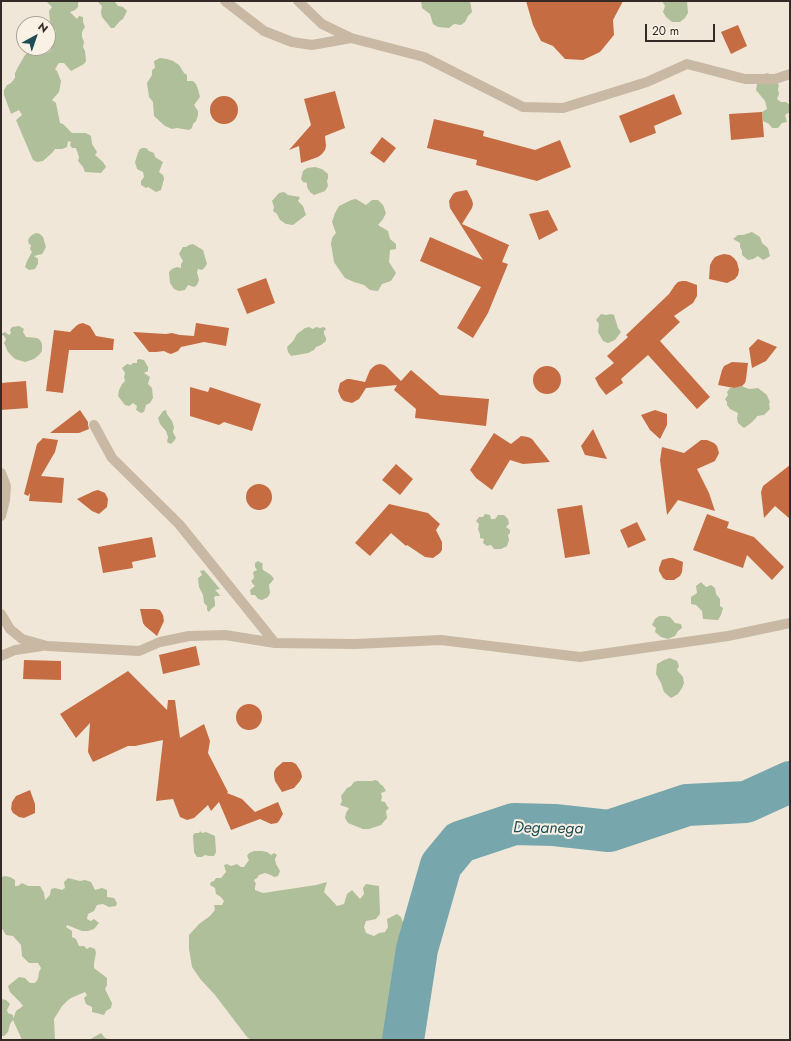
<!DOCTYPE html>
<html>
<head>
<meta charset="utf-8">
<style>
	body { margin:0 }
	#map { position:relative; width:791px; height:1041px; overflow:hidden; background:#f1e7d8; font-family:Jost,sans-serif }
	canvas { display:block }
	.frame { position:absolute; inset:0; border:2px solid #342b26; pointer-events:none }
	.north { position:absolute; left:16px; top:16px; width:40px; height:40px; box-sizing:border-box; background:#f9f1e4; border:1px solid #aaa298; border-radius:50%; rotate:40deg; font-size:11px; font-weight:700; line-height:16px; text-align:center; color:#342b26 }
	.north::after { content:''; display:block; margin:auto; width:14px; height:18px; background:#1c4c55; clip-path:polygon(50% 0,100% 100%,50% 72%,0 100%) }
	.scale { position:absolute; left:645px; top:24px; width:70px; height:18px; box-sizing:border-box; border:2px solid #342b26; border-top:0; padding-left:5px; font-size:12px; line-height:14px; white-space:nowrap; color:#342b26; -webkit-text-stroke:3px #f9f1e4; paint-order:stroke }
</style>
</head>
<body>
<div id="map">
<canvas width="791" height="1041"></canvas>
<div class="frame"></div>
<div class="north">N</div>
<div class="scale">20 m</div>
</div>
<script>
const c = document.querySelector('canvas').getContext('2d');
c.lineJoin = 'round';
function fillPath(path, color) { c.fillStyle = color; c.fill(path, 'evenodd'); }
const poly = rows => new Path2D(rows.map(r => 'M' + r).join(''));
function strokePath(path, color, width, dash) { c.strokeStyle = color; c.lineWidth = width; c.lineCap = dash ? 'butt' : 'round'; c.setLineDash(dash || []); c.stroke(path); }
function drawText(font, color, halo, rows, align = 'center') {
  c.font = font + ' Jost,sans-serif'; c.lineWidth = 4; c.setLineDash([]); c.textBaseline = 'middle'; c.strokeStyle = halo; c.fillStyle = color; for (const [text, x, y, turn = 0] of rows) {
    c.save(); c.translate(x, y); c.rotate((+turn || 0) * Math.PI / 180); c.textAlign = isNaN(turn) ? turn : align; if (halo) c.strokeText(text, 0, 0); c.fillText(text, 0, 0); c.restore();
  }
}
const green = poly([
	[46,1,80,1,78,3,78,7,75,10,70,12,77,19,79,16,83,17,83,22,85,27,82,32,82,37,84,42,83,47,85,51,86,61,84,64,71,71,64,63,59,63,55,69,57,71,61,81,59,92,52,100,56,103,60,123,63,124,72,133,86,133,91,136,92,144,97,152,95,155,103,162,106,167,101,173,85,172,83,167,78,161,79,157,76,148,72,148,70,145,71,142,68,141,67,147,62,149,55,149,52,153,43,161,37,162,33,160,16,120,22,115,19,110,11,114,4,95,4,90,7,85,11,83,15,78,15,73,18,67,25,55,30,50,38,49,45,53,47,53,51,50,52,36,56,31,53,28,50,21,49,11,52,7],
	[97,1,116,1,115,2,118,6,123,7,127,11,123,19,120,21,114,28,111,28,102,17,101,12,102,6],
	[421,1,470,1,472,12,468,16,465,22,461,25,454,24,449,28,438,27,433,24,430,14,422,8],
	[662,1,687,1,688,13,685,18,680,22,672,22,666,17,663,12,665,6],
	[160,58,167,59,173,61,179,65,184,73,187,75,187,81,193,81,196,84,198,89,200,97,194,105,198,111,198,115,196,121,193,124,192,128,189,130,177,128,172,129,165,126,154,116,153,102,149,97,147,83,152,75,152,70,155,68,154,61],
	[768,73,779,85,778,89,779,94,777,99,781,102,786,102,790,105,790,112,785,115,787,122,782,123,778,128,772,128,769,124,763,121,762,112,767,109,765,101,756,90,758,79,764,74],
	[142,148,146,148,149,151,154,153,155,157,163,162,159,172,163,175,164,179,161,190,156,192,148,187,146,188,141,185,141,181,144,177,143,172,137,169,135,162,139,150],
	[315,167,322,169,328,174,328,178,327,181,328,186,325,191,314,195,310,192,307,187,307,183,303,182,301,179,303,171,307,168],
	[284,192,288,195,300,197,298,201,303,206,306,215,293,225,286,224,280,220,277,214,273,211,274,207,272,201,279,193],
	[356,199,366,205,372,200,378,200,383,205,386,213,383,219,378,225,388,231,390,239,396,244,396,249,390,250,389,262,396,273,391,281,382,284,378,291,370,290,364,285,354,282,345,278,340,271,334,262,331,244,332,238,336,233,334,228,332,222,335,213,339,206,351,200],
	[752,232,760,237,762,243,768,248,770,256,767,258,763,260,758,256,753,259,748,260,742,255,742,251,740,247,740,243,733,239,738,235,743,235],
	[36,233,40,234,43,237,46,247,44,251,42,254,34,256,38,259,38,264,35,269,29,270,25,267,27,261,32,252,30,249,31,245,29,244,28,241,29,238,32,235],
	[193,244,203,250,207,264,205,267,202,270,198,269,197,272,199,280,197,285,194,287,188,285,185,290,179,291,174,289,170,283,169,272,172,269,177,267,181,268,181,264,183,261,179,254,183,247,186,247,189,245],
	[601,314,606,315,611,314,614,315,618,328,621,332,615,340,608,343,603,341,598,332,599,324,596,320],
	[19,326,24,329,23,332,26,337,37,338,40,340,42,344,42,351,39,355,34,359,25,362,15,359,8,352,4,343,6,340,5,337,1,334,5,332,9,335,11,333,10,330,12,327],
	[309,327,313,329,316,327,320,328,324,327,326,329,324,331,324,334,326,338,326,341,321,345,316,347,314,350,308,353,291,356,288,352,287,347,293,341,297,334,305,328],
	[139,359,144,360,148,367,148,371,144,373,150,377,148,384,152,388,153,398,150,403,146,405,144,412,141,413,136,410,137,406,133,403,129,406,125,405,118,396,119,390,122,384,125,381,124,377,125,373,122,368,127,364,131,365,133,363,137,363,137,360],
	[742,386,746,388,750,389,758,388,767,395,768,398,770,402,769,404,770,409,764,415,757,416,756,418,751,423,744,428,738,423,737,418,738,413,730,409,727,405,727,402,725,399,728,395,727,392,730,388,734,388],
	[166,410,167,414,172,421,174,427,173,432,176,438,174,441,171,444,167,442,168,437,166,431,160,424,158,418,163,411],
	[485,514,490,515,491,519,495,519,498,515,504,515,508,519,509,524,506,527,510,530,510,533,508,535,509,540,507,546,501,549,494,549,491,545,487,546,483,543,484,539,480,538,480,534,478,529,479,524,476,521,479,517,483,517],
	[258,561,263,564,262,567,263,570,271,575,274,579,269,585,270,593,268,597,262,600,258,599,255,595,251,595,250,590,255,586,253,584,251,581,254,578,253,572,257,570,255,567,255,563],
	[204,570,220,589,215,590,219,594,220,596,216,596,214,597,215,602,215,606,211,609,209,612,207,610,207,606,204,603,203,595,199,587,198,578,202,575,200,571],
	[701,582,706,587,711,585,715,588,716,594,720,599,720,606,723,608,721,615,718,620,703,619,702,611,696,605,691,604,691,597,697,593,696,586],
	[659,616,665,616,670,617,675,623,681,624,682,628,678,631,675,636,668,639,661,637,655,632,656,628,652,625,655,619],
	[670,658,677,661,679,666,677,670,683,677,684,683,682,688,678,694,671,698,664,692,661,683,656,674,657,664,664,660],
	[375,780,378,781,380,784,383,786,386,791,381,793,382,797,381,801,385,802,387,806,389,808,386,811,387,818,381,825,369,829,363,829,348,823,345,818,346,813,349,808,340,805,342,801,341,796,347,788,351,786,354,782,357,781,372,781],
	[200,831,202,833,206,832,215,836,216,852,214,856,209,856,205,855,202,857,197,857,194,852,193,835,195,833,199,833],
	[254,851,262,851,267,852,271,855,274,853,277,855,275,859,276,864,280,871,278,876,274,877,271,875,265,873,259,875,257,878,254,880,256,884,255,886,255,890,263,893,316,885,327,882,324,892,337,906,344,904,347,894,352,890,360,899,364,894,363,888,366,884,379,886,380,914,376,919,366,921,364,927,366,933,374,936,379,933,385,932,388,927,387,919,397,914,401,917,404,925,404,932,405,939,402,952,407,963,401,977,394,980,395,995,389,1034,386,1040,251,1040,247,1037,215,995,201,980,192,967,189,949,189,935,199,924,210,916,215,910,214,905,222,905,224,901,221,897,216,894,215,888,210,885,211,882,214,881,216,878,221,878,226,872,224,865,227,864,231,866,237,864,241,867,244,867,249,860,247,856,249,853],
	[4,876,10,877,15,880,15,886,18,886,22,883,28,886,40,886,44,893,45,900,50,895,51,889,55,888,62,890,65,888,64,882,68,878,80,881,85,880,91,882,95,890,102,888,107,890,107,897,114,898,117,903,116,906,109,907,103,904,97,905,94,911,88,914,87,919,91,921,94,919,99,923,94,929,88,931,82,931,67,925,66,927,72,931,72,937,76,939,79,946,84,946,87,949,90,947,95,949,96,953,94,963,94,968,107,978,107,985,105,989,112,1003,111,1008,106,1011,104,1015,92,1012,92,1007,86,1004,84,998,87,995,85,992,71,998,67,1001,62,1006,54,1019,55,1040,22,1040,13,1020,10,1024,8,1032,4,1036,1,1036,1,999,6,1000,10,1004,7,1010,8,1013,13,1015,13,1019,16,1011,23,1006,20,1002,10,992,8,986,19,977,25,978,30,983,35,983,38,979,39,972,41,968,38,963,29,963,22,956,21,945,13,936,6,935,1,927,1,878],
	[101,1033,105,1038,111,1040,89,1040]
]);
const river = poly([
	[403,1040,417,949,441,865,460,842,514,824,554,825,609,831,687,805,746,802,790,782]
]);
const building = poly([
	[526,1,623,1,613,20,614,35,600,52,583,60,565,59,553,46,541,41,533,25],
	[738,25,747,46,731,54,721,32],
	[335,91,345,128,325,136,326,146,325,150,322,154,318,157,301,163,299,146,289,150,311,125,304,99],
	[674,94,682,114,654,126,656,133,630,143,619,116],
	'210 110a14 14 0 1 1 28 0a14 14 0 1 1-28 0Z',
	[762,112,764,137,731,140,729,114],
	[434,119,484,131,483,136,535,150,560,140,571,167,537,181,476,165,477,160,427,148],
	[382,137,396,148,384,163,370,153],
	[467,190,472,200,473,204,472,208,462,224,509,245,502,262,508,264,488,313,473,338,457,328,481,287,420,261,430,237,483,260,450,208,449,201,453,194,456,192],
	[548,210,558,230,539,240,529,214],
	[724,254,730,255,734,258,737,262,739,270,738,275,735,279,727,283,709,279,710,265,712,261,715,257,720,255],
	[266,278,275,303,247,314,237,289],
	[682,281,686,281,697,285,697,296,693,303,674,316,680,322,660,341,710,397,697,409,648,355,621,379,623,383,606,395,599,386,595,378,614,363,607,356,628,337,626,335,669,294,675,285,678,282],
	[83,323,90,326,96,336,114,339,113,350,69,350,63,393,46,391,54,330,70,332,76,326,79,324],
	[196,323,229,328,226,346,204,342,181,347,178,351,171,354,168,353,164,351,156,352,149,352,133,332,166,334,172,333,180,335,194,336],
	[758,339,777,347,766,361,752,368,749,348],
	[732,362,748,363,746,379,745,383,742,386,734,388,718,385,722,370,724,366],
	[380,364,384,365,387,367,401,381,411,370,440,395,489,399,486,426,415,418,416,409,394,390,397,385,366,388,359,399,352,403,344,401,341,398,338,391,340,383,347,379,350,379,365,382,370,370,373,367,376,365],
	'533 380a14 14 0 1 1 28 0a14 14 0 1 1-28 0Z',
	[26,381,28,408,1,410,1,383],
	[190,387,208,392,210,387,261,404,252,431,224,422,219,425,190,416],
	[80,410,88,422,88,425,89,429,79,433,50,433],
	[655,410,667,414,667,425,660,439,650,430,641,415],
	[593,429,607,459,585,455,581,446],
	[494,433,511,444,521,436,528,437,532,439,550,462,523,464,510,460,492,490,476,478,470,470],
	[43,438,58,440,55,452,41,476,64,478,62,503,29,501,30,493,28,496,24,494,37,444],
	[701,440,707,440,714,443,717,446,719,453,715,461,697,469,709,493,715,511,678,500,667,515,660,460,662,447,684,453],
	[396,464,413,479,400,495,382,480],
	[790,465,790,519,775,506,764,518,761,492,763,486],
	'246 497a13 13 0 1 1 26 0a13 13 0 1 1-26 0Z',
	[98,490,105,493,108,499,107,507,99,514,92,511,77,499,94,491],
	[389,504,428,513,440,524,436,530,442,542,442,550,440,553,433,558,425,557,407,545,406,546,391,533,370,556,355,543],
	[582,505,590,554,565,558,557,509],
	[707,514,729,522,727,528,754,537,784,567,772,580,747,555,743,568,693,550],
	[637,522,646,540,628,548,620,530],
	[152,537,156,557,132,562,133,568,103,573,98,547],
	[669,558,673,558,683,562,682,572,680,576,674,580,666,580,663,578,659,571,659,568,662,560],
	[140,609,155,609,160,610,163,615,164,621,157,636,145,626,143,623],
	[196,646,200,665,163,674,159,655],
	[24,660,61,661,61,680,23,679],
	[128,671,167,710,168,700,175,700,180,738,204,724,210,741,208,753,228,792,227,793,242,799,255,812,278,802,283,814,279,821,277,823,271,824,260,819,231,830,219,802,211,811,208,805,194,818,187,820,180,817,173,799,156,801,163,740,135,746,128,746,93,762,88,752,90,723,76,738,60,714],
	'236 717a13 13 0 1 1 26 0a13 13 0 1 1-26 0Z',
	[283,762,292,762,296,764,301,772,302,777,300,781,294,788,282,792,275,781,274,776,274,772,276,768],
	[30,790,35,804,35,813,24,818,19,817,13,813,11,809,12,802,16,796]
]);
const street = poly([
	[225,1,264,31,292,42,312,45,351,38,424,57,523,107,563,108,647,82,687,64,745,79,775,79,790,74],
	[298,1,322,24,351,38],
	[94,425,112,458,179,524,275,643,355,644,441,640,580,657,728,636,790,623],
	[1,473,6,486,5,500,1,516],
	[1,614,10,629,22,639,47,646,139,651,160,642,189,636,225,635,275,643],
	[1,656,15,650,42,646]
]);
const waterNames = [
	["Deganega",548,829,1]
];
fillPath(green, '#afbf99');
strokePath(river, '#77a7ad', 42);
fillPath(building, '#c56c42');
strokePath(street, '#c8b8a4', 10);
drawText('italic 16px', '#1c4c55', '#f9f1e4', waterNames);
</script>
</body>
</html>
